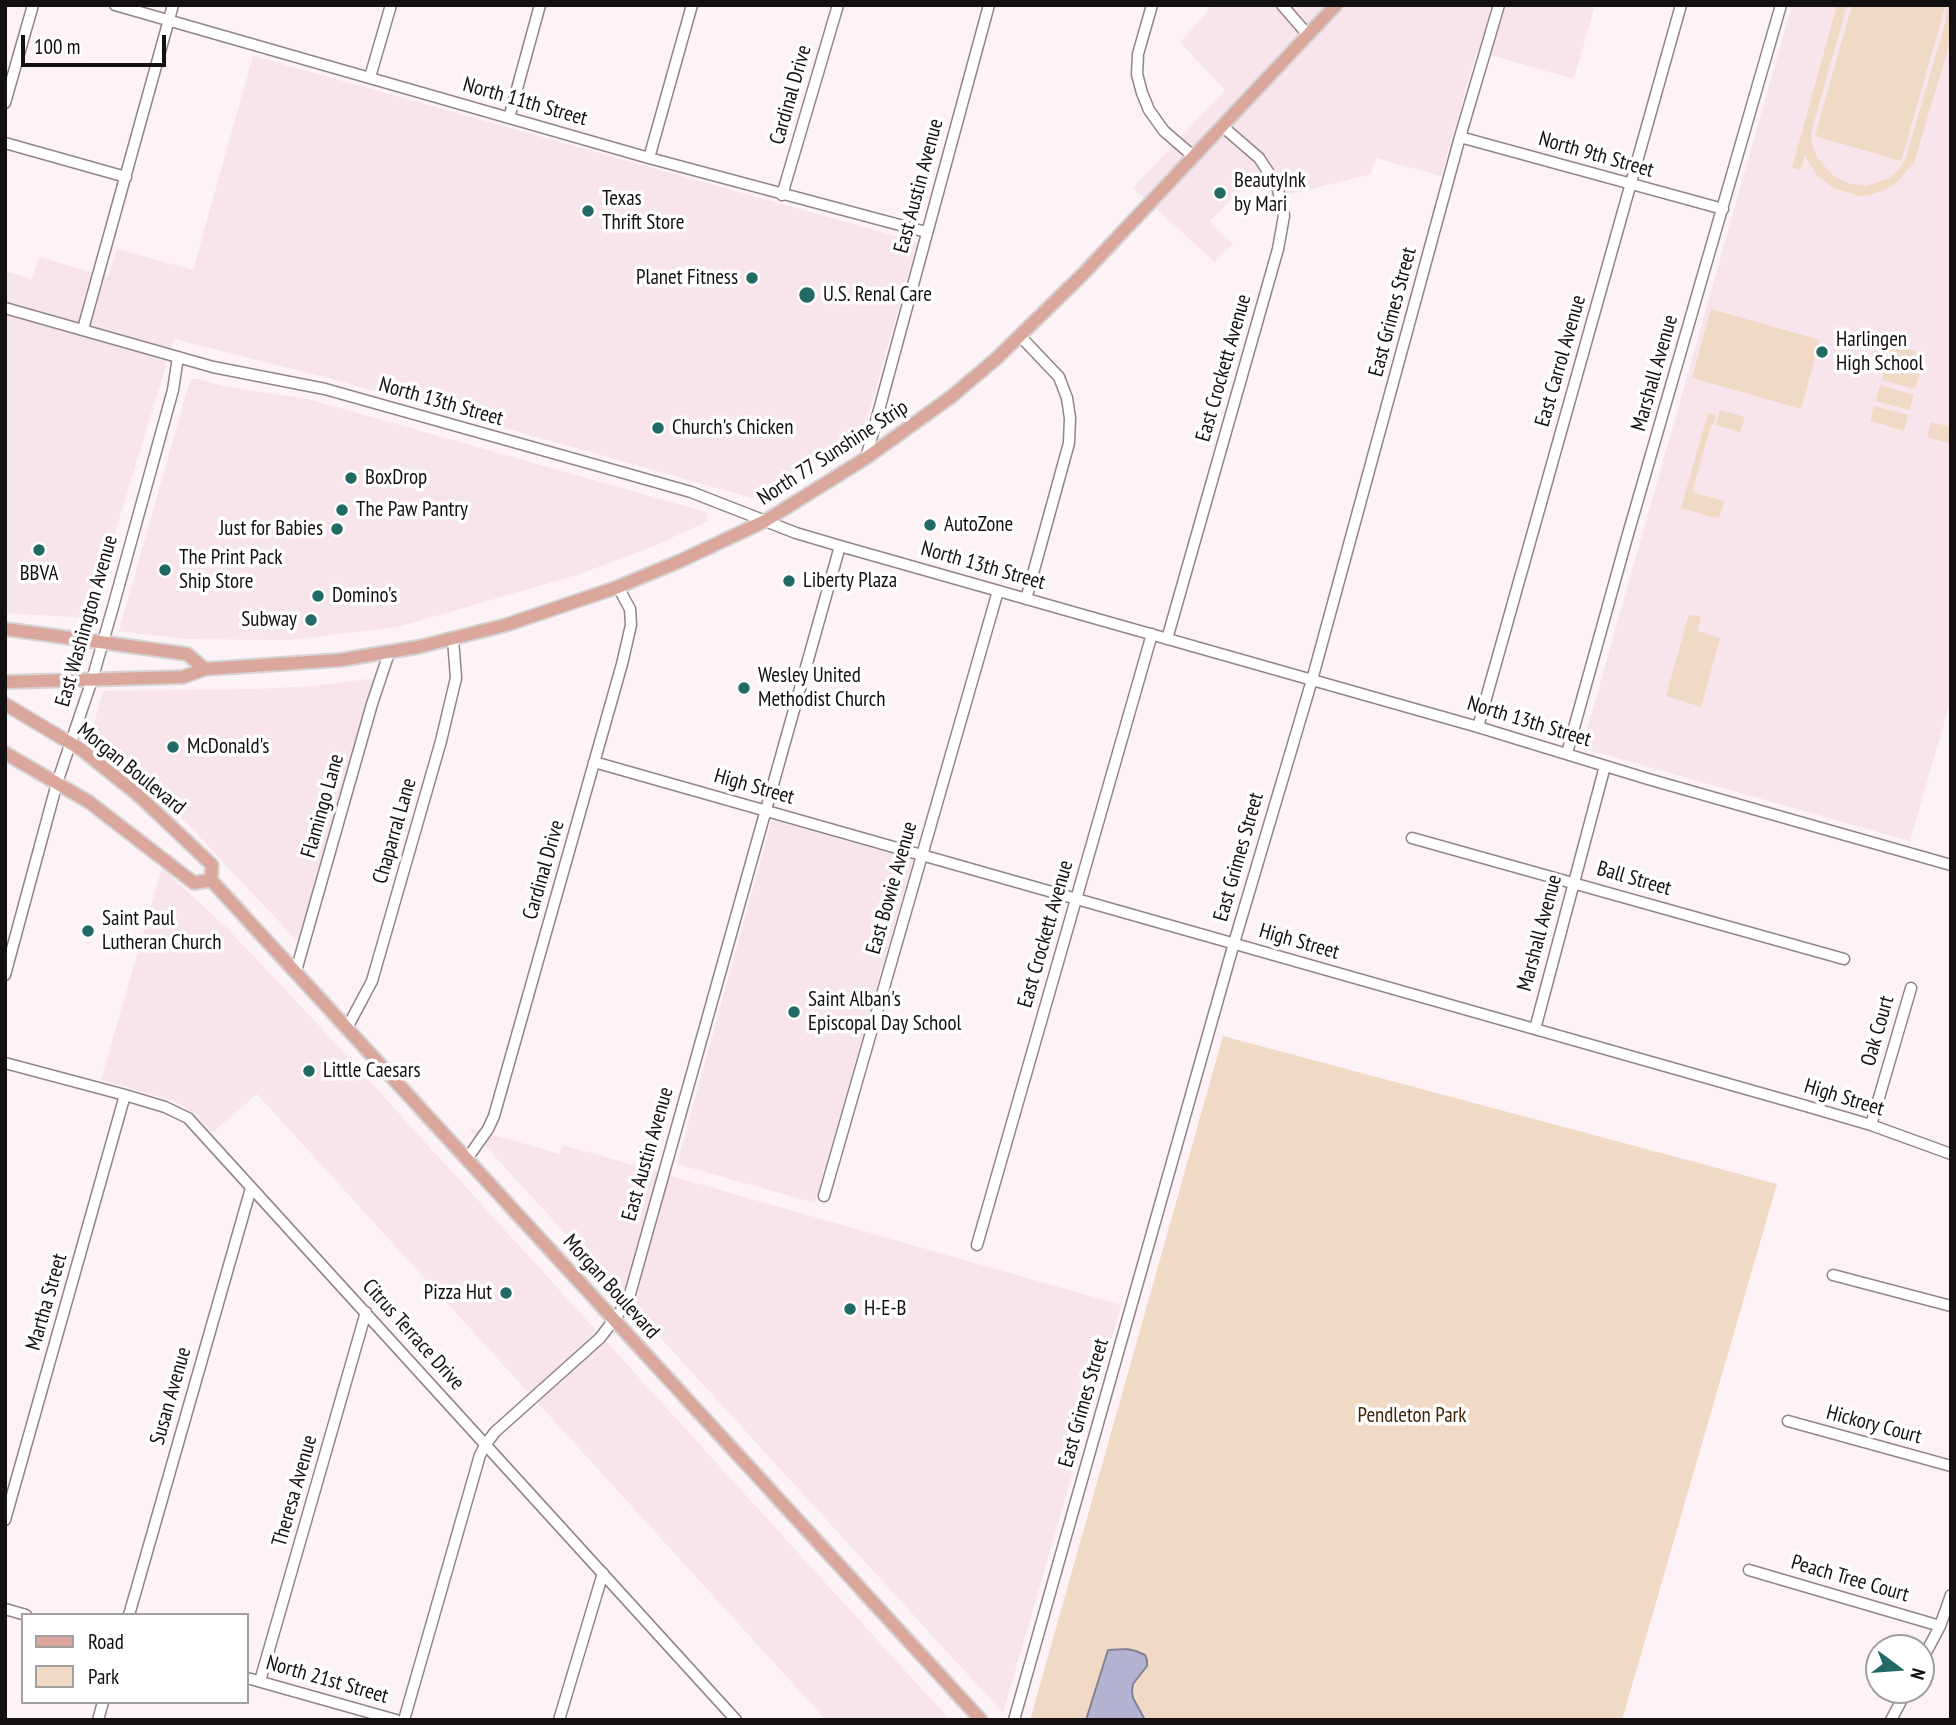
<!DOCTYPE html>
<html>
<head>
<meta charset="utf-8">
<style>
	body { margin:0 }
	#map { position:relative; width:1956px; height:1725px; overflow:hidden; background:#fdf2f5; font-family:"PT Sans Narrow",sans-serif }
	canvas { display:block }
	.frame { position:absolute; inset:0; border:7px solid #140f10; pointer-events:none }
	.legend { position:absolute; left:21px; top:1613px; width:228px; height:91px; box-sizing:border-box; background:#fff; border:2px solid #a19f9f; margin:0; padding:9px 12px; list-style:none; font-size:21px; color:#140f10 }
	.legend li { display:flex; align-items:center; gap:14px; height:35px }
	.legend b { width:35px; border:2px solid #a19f9f }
	.north { position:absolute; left:1865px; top:1634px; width:70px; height:70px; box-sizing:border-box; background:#fff; border:2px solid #a19f9f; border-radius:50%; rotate:106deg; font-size:19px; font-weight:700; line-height:28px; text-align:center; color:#140f10 }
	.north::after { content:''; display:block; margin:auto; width:24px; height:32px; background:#216b64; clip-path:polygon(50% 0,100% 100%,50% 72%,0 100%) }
	.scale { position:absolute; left:21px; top:35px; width:145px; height:32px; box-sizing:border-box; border:4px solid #140f10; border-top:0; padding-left:9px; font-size:21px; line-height:24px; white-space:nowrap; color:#140f10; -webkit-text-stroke:5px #fff; paint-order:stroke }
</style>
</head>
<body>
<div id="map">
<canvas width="1956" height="1725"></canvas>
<div class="frame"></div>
<ul class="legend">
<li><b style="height:9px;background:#dba79d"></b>Road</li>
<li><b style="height:19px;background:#f0dac6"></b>Park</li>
</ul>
<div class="north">N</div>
<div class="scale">100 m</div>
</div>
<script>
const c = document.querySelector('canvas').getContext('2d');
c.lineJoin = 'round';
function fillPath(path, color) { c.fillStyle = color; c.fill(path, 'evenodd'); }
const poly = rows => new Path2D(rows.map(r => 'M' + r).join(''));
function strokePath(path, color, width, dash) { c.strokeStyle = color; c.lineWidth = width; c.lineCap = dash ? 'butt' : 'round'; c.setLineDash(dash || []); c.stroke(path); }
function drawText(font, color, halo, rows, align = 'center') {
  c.font = font + ' "PT Sans Narrow",sans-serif'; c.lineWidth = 7; c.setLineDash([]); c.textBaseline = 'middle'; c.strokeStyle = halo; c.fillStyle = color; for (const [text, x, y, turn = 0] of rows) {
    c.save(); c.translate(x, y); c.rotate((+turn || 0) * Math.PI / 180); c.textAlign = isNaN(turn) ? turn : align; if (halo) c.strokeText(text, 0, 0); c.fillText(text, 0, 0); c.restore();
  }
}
const built = poly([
	[1210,5,1595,5,1574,79,1477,51,1441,176,1376,158,1371,174,1272,199,1259,172,1210,221,1233,244,1215,262,1133,188,1225,90,1180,42,1205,15],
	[1792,5,1951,5,1951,699,1910,841,1582,748],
	[253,56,917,242,864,430,752,498,329,378,174,339,89,618,5,613,5,271,32,279,39,257,108,277,117,249,193,270],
	[192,379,197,379,229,387,308,399,706,512,708,521,654,546,580,574,398,627,290,640,186,639,119,631,189,384],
	[376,678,300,944,163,798,90,739,103,691,258,689,314,686],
	[772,820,913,860,815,1203,677,1164],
	[162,868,228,929,324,1031,950,1720,826,1720,257,1094,213,1132,193,1113,174,1101,101,1080],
	[469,1128,560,1154,563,1145,1121,1305,1003,1713]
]);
const green = poly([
	[1837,5,1847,5,1812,129,1811,140,1816,156,1832,175,1847,183,1867,186,1889,178,1898,170,1906,158,1946,20,1947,5,1951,5,1951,38,1914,163,1896,183,1883,191,1869,195,1859,196,1833,188,1817,175,1805,156,1800,170,1792,168],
	[1852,5,1945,7,1901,161,1815,136],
	[1711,309,1820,340,1801,409,1692,378],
	[1892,344,1926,354,1921,369,1888,359],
	[1886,364,1920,374,1915,389,1882,380],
	[1880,385,1914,395,1909,410,1876,401],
	[1874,406,1908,415,1904,431,1870,421],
	[1720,410,1745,417,1740,432,1716,425],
	[1708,413,1716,415,1713,425,1711,425,1692,492,1724,501,1719,519,1681,508],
	[1931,422,1951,427,1951,444,1927,437],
	[1689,614,1701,617,1697,631,1720,638,1701,707,1666,696],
	[1223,1036,1777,1184,1622,1720,1030,1720]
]);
const water = poly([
	[1127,1649,1136,1651,1145,1655,1147,1660,1147,1666,1133,1684,1132,1691,1133,1698,1145,1720,1086,1720,1108,1650,1127,1649]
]);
const minor = poly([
	[115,5,649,158,926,232],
	[1152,5,1138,54,1137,74,1142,93,1149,110,1164,131,1193,156],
	[1282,5,1308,35],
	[370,77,391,5],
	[5,103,33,5],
	[509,118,540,5],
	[1460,137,1723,209],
	[5,143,126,177],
	[649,158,692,5],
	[782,195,838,5],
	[5,308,213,367,325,389,617,471,691,492,796,533,840,546,1478,727,1648,779,1951,865],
	[83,329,173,5],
	[1021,337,1059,377,1067,398,1070,418,1069,443,1026,599],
	[866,458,989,5],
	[1167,639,1278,249,1284,216,1277,185,1259,158,1222,126],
	[1478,727,1681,5],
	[1567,753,1626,541,1781,5],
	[594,762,1806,1106,1871,1125,1951,1154],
	[1412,838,1844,959],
	[296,971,372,704,389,653],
	[5,975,57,783,92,680,113,607,173,390,178,357],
	[347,1028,372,981,441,741,456,678,453,639],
	[1535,1029,1605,766],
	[5,1063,125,1095,165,1107,188,1118,736,1720],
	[1871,1125,1911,988],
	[467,1159,488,1129,494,1116,622,664,631,625,630,609,618,587],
	[824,1196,998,591],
	[977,1245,1152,634],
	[1833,1275,1951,1306],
	[1788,1421,1951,1466],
	[5,1520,125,1095],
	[1749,1570,1940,1626],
	[5,1609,26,1615],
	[129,1615,251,1188],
	[1921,1662,1940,1626,1951,1595],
	[247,1678,396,1720],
	[260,1681,366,1312],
	[98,1720,103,1702],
	[404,1720,480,1455,486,1444,495,1432,600,1338,628,1301,840,546],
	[559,1720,603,1573],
	[1014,1720,1234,943,1312,680,1460,137,1499,5],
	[1891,1720,1907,1690]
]);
const major = poly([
	[5,629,187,654,205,669],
	[5,682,183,677,205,669,340,660,418,647,506,625,618,587,680,561,765,521,866,458,951,397,997,358,1084,273,1336,5],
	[5,704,82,750,137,794,212,865,211,880,981,1720],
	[5,753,89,802,194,883,211,880]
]);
const markers = [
	[1220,193,7,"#216b64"],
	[588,211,7,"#216b64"],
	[752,278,7,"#216b64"],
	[807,295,9,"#216b64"],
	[1822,352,7,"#216b64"],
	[658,428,7,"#216b64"],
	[351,478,7,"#216b64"],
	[342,510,7,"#216b64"],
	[930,525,7,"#216b64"],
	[337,529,7,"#216b64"],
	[39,550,7,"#216b64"],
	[165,570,7,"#216b64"],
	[789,581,7,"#216b64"],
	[318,596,7,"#216b64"],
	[311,620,7,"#216b64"],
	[744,688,7,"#216b64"],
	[173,747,7,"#216b64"],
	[88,931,7,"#216b64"],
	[794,1012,7,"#216b64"],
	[309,1071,7,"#216b64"],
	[506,1293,7,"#216b64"],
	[850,1309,7,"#216b64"]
];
const streetNames = [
	["Cardinal Drive",791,95,-74],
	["North 11th Street",525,102,16],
	["North 9th Street",1596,155,16],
	["East Austin Avenue",919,186,-75],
	["East Grimes Street",1393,312,-75],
	["East Carrol Avenue",1561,361,-74],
	["East Crockett Avenue",1224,368,-74],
	["Marshall Avenue",1655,373,-74],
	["North 13th Street",441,402,16],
	["North 77 Sunshine Strip",833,453,-33],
	["North 13th Street",983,566,16],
	["East Washington Avenue",87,621,-74],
	["North 13th Street",1529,722,17],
	["Morgan Boulevard",131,769,39],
	["High Street",754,787,16],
	["Flamingo Lane",323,806,-74],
	["Chaparral Lane",395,831,-74],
	["East Grimes Street",1239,857,-74],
	["Cardinal Drive",544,870,-74],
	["Ball Street",1634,879,16],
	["East Bowie Avenue",892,888,-74],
	["Marshall Avenue",1540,933,-75],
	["East Crockett Avenue",1046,934,-74],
	["High Street",1299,942,16],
	["Oak Court",1878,1031,-74],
	["High Street",1844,1098,17],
	["East Austin Avenue",648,1154,-74],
	["Morgan Boulevard",611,1287,48],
	["Martha Street",47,1302,-74],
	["Citrus Terrace Drive",413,1335,48],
	["Susan Avenue",171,1396,-74],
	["East Grimes Street",1084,1403,-74],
	["Hickory Court",1874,1425,15],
	["Theresa Avenue",295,1491,-74],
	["Peach Tree Court",1850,1579,16],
	["North 21st Street",327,1680,16]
];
const poiNames = [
	["BeautyInk",1234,181],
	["by Mari",1234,205],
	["Texas",602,199],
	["Thrift Store",602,223],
	["Planet Fitness",738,278,"right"],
	["U.S. Renal Care",823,295],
	["Harlingen",1836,340],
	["High School",1836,364],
	["Church's Chicken",672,428],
	["BoxDrop",365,478],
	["The Paw Pantry",356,510],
	["AutoZone",944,525],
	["Just for Babies",323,529,"right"],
	["The Print Pack",179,558],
	["Ship Store",179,582],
	["BBVA",39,574,"center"],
	["Liberty Plaza",803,581],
	["Domino's",332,596],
	["Subway",297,620,"right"],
	["Wesley United",758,676],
	["Methodist Church",758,700],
	["McDonald's",187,747],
	["Saint Paul",102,919],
	["Lutheran Church",102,943],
	["Saint Alban's",808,1000],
	["Episcopal Day School",808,1024],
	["Little Caesars",323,1071],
	["Pizza Hut",492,1293,"right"],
	["H-E-B",864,1309]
];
const parkNames = [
	["Pendleton Park",1412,1416]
];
fillPath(built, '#f8e4eb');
fillPath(green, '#f0dac6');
fillPath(water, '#b4b2d1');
strokePath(water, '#848197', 2);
strokePath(minor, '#938488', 13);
strokePath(major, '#d5d4d4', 16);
strokePath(minor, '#fff', 10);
strokePath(major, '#dba79d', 12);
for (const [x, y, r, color] of markers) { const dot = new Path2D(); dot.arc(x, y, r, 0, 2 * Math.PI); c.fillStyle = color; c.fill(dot); strokePath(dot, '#fff', 2.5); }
drawText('21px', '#140f10', '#fff', streetNames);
drawText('21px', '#140f10', '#fff', poiNames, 'left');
drawText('21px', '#3f2505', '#fff', parkNames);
</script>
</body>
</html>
